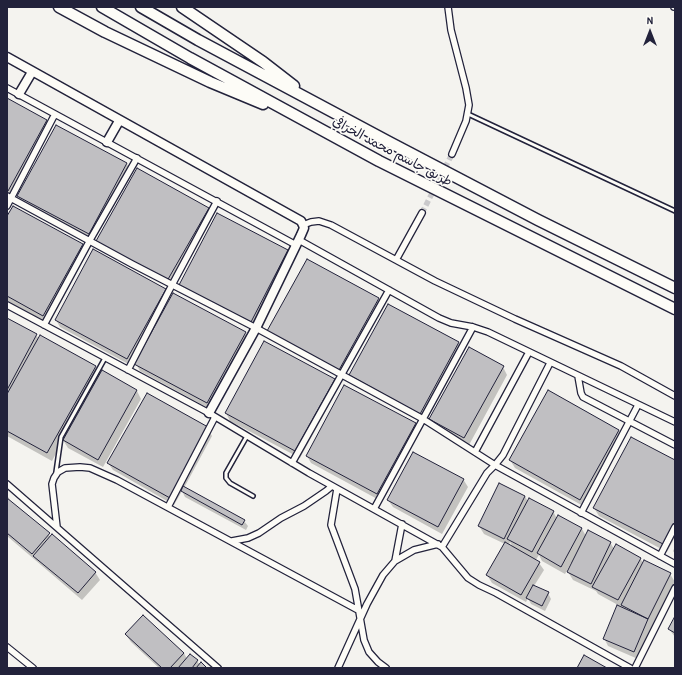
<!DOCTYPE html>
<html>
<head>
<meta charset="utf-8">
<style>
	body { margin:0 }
	#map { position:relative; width:682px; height:675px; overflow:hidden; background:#f4f3ef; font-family:"Patrick Hand",sans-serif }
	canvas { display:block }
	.frame { position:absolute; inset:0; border:8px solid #22223b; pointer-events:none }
	.north { position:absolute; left:630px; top:12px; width:40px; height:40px; -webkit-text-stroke:3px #fdfcf7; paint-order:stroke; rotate:0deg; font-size:11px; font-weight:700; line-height:16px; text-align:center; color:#22223b }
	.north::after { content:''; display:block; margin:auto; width:14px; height:18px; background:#22223b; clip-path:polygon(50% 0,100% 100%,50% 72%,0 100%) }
</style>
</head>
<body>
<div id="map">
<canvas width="682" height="675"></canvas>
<div class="frame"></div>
<div class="north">N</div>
</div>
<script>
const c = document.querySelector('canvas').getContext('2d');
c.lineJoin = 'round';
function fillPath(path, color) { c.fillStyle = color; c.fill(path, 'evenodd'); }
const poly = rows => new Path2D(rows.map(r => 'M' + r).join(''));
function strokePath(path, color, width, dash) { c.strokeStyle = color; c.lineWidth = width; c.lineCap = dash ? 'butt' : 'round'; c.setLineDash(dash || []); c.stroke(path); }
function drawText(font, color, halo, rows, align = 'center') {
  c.font = font + ' "Patrick Hand","Playpen Sans Arabic",sans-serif'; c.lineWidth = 3.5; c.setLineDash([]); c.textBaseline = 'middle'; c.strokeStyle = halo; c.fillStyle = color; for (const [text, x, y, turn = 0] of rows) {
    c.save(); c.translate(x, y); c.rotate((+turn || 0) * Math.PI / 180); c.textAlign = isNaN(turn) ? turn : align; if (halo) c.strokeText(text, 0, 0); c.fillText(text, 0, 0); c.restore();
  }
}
const shadow = poly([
	[7,99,46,120,51,128,13,198,7,195],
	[56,126,127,164,131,171,93,242,23,204,18,196],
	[208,208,212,216,172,288,101,248,97,241],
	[217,214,288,251,292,258,256,329,185,293,180,285],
	[7,218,82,245,87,253,48,323,7,301],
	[165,289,169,297,132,366,60,327,56,320],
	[378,299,382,306,344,377,273,339],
	[7,319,36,335,39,339,95,367,100,376,102,372,137,391,141,399,103,467,68,448,63,440,52,461,7,436],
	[245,333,249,341,212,410,140,371,136,364],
	[458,343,463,351,424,421,354,382,350,375],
	[503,367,507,375,469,445,435,426,430,419],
	[334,380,339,387,300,458,230,421,226,413],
	[415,424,420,432,381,501,311,463,307,456],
	[207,428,212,436,184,488,244,521,248,526,246,530,185,497,182,491,174,505,113,470,108,463],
	[619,430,623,438,585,507,515,468,510,460],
	[675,462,675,537,667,552,599,516,594,508],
	[463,479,468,487,442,534,393,507,388,500],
	[7,495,11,502,51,537,95,572,100,580,82,600,7,536],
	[525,496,528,502,553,511,557,519,559,516,582,529,586,536,610,542,614,549,640,558,643,563,670,574,675,582,652,627,638,659,608,646,604,638,618,605,598,594,596,591,573,580,568,572,573,563,571,563,565,574,542,561,539,555,535,561,539,563,544,570,534,586,548,593,551,599,545,611,531,604,528,598,526,602,492,583,487,575,505,544,484,534,479,526],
	[510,542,511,544,514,548,509,545],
	[675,547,675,554,673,551],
	[675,618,675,637,669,629],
	[126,635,184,653,187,659,190,655,197,661,200,665,206,668,159,668,131,642]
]);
const building = poly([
	[7,98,47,120,8,191,7,190,7,98],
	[56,125,127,163,89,234,17,196,56,125],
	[137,168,209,208,167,281,96,241,137,168],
	[13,206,83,244,43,316,7,296,7,216,13,206],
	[217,213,288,250,251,322,179,285,217,213],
	[93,249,166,289,127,359,55,320,93,249],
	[307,259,379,298,339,370,267,331,307,259],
	[173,293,246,332,207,403,134,364,173,293],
	[388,304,459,342,420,414,349,375,388,304],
	[7,318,37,334,7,390,7,318],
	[40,335,96,366,47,453,7,431,7,394,40,335],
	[264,341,335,379,295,451,225,413,264,341],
	[469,347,504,366,464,438,429,419,469,347],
	[102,370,137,390,98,460,63,440,102,370],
	[344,385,416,423,377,494,306,456,344,385],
	[548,390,619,430,580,500,509,460,548,390],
	[147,393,208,427,170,498,107,463,147,393],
	[631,437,675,460,675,522,663,544,593,508,631,437],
	[413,452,464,479,438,527,387,500,413,452],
	[499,483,525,496,504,539,478,526,499,483],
	[183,486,245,520,242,525,181,491,183,486],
	[7,498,50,533,32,554,7,533,7,498],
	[529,498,554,511,532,552,507,539,529,498],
	[558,515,582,528,561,567,537,553,558,515],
	[588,530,611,542,591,584,567,572,588,530],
	[52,534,96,572,78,593,33,556,52,534],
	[505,542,540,562,521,595,486,575,505,542],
	[616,544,641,558,618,600,592,587,616,544],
	[644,560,671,573,648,619,621,605,644,560],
	[533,585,549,592,542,606,526,598,533,585],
	[617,605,648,619,634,652,603,639,617,605],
	[143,615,184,653,170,668,162,668,125,634,143,615],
	[675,616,675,633,668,629,675,616],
	[190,654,198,660,192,668,178,668,190,654],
	[584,655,607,668,577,668,584,655],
	[201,662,207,668,196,668,201,662]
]);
const streetTunnel = poly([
	[422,213,452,154]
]);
const lane = poly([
	[468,114,675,211],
	[247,436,226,473,226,478,230,483,253,496],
	[56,472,61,437,105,358]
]);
const street = poly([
	[448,7,451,30,466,88,469,105,466,121,452,154],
	[674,7,675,7],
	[7,88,296,245],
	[7,196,132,264,256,328,423,419,495,465,675,564],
	[7,206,55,114],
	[303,225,311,222,319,221,331,225,435,281,515,319,621,366,675,396],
	[299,240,439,318,451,323,473,327,488,332,675,422],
	[396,260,422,213],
	[7,305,209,413,309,473,442,547,468,578,479,585,496,593,630,668],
	[44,325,90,240,137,158],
	[128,370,172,285,217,201],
	[578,376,581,393,583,397,675,445],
	[475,452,529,352],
	[292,463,389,290],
	[7,484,218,668],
	[337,489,331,525,355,589,364,640,369,652,378,662,386,668],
	[168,507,215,417],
	[374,509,473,327],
	[581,513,638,405],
	[57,527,52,484,54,478,58,472,65,468,80,467,90,468,117,480,358,610],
	[232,541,248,538,259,533,281,518,304,506,326,491,332,486],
	[442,547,487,473,495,465,503,455,550,363],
	[660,556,675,527],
	[395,561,414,550,438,544],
	[7,647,33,668],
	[338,668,367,604,383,575,395,561,402,524],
	[635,668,675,588]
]);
const secondary = poly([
	[7,57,301,221,303,225,304,228,301,235,256,328,209,413],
	[19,94,32,72],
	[107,142,119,121]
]);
const highway = poly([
	[59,7,105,32,210,82,263,104],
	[102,7,190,58,379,161,675,309],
	[141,7,198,40,389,142,538,220,675,288],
	[182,7,263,62,294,86]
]);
const streetNames = [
	["طريق جاسم محمد الخرافي",392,152,28]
];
fillPath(shadow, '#0003');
fillPath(building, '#c0bfc2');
strokePath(building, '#22223b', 1);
strokePath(streetTunnel, '#cac9cb', 5.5, [5.5, 3]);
strokePath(lane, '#22223b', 6);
strokePath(street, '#22223b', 8);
strokePath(secondary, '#22223b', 11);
strokePath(highway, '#22223b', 13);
strokePath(lane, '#fdfcf7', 3);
strokePath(street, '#fdfcf7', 5.5);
strokePath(secondary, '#fdfcf7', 8);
strokePath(highway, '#fdfcf7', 10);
drawText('13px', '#22223b', '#fdfcf7', streetNames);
</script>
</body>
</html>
